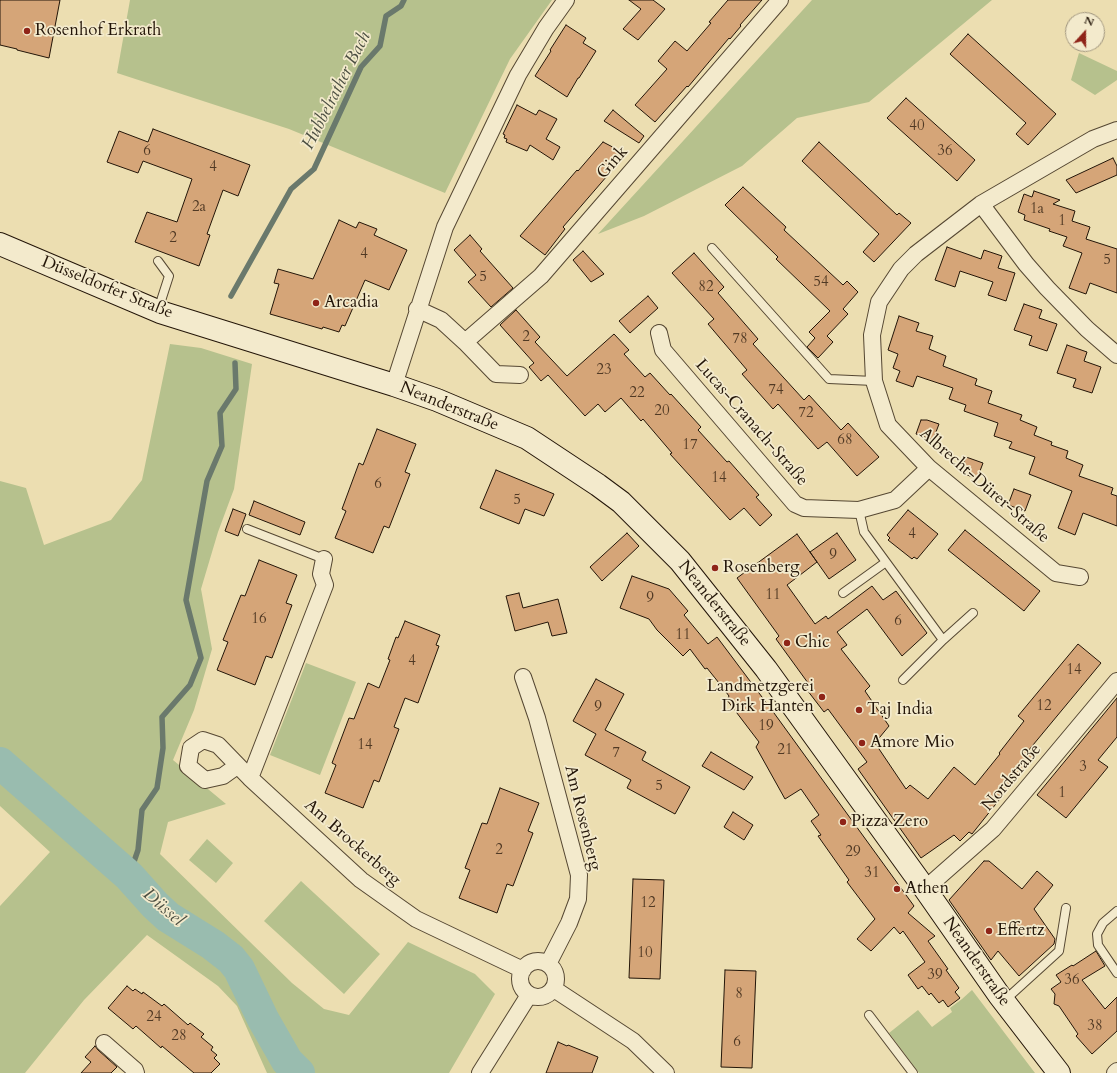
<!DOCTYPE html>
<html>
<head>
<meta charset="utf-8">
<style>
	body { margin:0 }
	#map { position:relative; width:1117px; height:1073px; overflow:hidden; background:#ecdeb1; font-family:Cardo,serif }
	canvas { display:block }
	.north { position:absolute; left:1065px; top:12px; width:40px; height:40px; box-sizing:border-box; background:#f3eacc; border:1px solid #a0957e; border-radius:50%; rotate:21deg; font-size:11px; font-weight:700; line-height:16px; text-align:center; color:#231508 }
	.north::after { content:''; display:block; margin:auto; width:14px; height:18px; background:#8f2418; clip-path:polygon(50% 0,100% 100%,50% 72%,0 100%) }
</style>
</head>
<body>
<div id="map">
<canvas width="1117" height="1073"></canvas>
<div class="north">N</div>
</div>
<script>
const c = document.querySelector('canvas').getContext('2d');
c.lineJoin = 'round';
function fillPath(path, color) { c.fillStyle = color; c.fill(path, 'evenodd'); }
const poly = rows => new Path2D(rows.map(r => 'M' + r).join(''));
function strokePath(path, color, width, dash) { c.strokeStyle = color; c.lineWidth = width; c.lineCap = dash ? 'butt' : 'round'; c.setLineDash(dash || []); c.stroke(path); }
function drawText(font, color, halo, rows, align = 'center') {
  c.font = font + ' Cardo,serif'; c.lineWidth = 3.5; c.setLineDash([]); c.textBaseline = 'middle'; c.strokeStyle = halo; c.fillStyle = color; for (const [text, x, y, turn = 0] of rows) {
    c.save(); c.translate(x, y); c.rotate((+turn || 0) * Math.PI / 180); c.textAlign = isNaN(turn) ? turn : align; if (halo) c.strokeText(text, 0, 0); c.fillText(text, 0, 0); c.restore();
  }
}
const green = poly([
	[130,0,552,0,510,59,445,193,289,129,117,73],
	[812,0,992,0,869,102,797,118,742,166,644,216,598,234],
	[1079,53,1117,71,1117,80,1095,95,1071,80],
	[170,344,201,348,252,364,234,489,218,532,201,589,212,649,194,710,173,760,226,804,168,822,160,854,292,983,324,1009,349,1015,408,942,475,974,495,994,449,1073,267,1073,237,1006,218,986,147,935,84,1000,25,1073,0,1073,0,906,50,852,0,806,0,481,26,488,44,545,111,520,142,480],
	[306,663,356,682,320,775,270,755],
	[207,839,233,863,216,883,189,860],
	[301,881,380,954,344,994,264,921],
	[972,990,1035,1073,919,1073,889,1033,918,1010,932,1027,952,1012,950,1008,962,999]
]);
const stream = poly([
	[231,296,291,189,314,169,361,67,380,46,386,16,401,6,404,0],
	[129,876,138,850,142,810,157,788,163,748,162,717,190,685,201,658,186,600,207,481,222,446,220,413,236,389,235,363]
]);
const river = poly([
	[0,763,129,876,155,905,168,917,213,945,231,959,239,969,263,1019,287,1061,299,1073]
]);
const building = poly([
	[0,0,60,0,49,58,17,50,17,49,0,45,0,0],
	[629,0,653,0,665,9,638,40,623,29,641,9,629,0],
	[728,0,762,0,740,25,741,26,730,39,729,38,688,87,687,86,655,122,635,105,667,69,658,61,675,41,687,51,711,23,709,22,728,0],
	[566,25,586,38,583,43,596,51,579,78,578,78,567,97,535,76,551,51,550,50,566,25],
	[968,34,1056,114,1028,145,1016,134,1026,123,950,54,968,34],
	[906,98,975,160,957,181,887,118,906,98],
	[517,105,536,115,539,110,557,119,546,139,560,147,553,160,530,145,527,151,506,142,507,139,504,138,505,135,503,134,517,105],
	[613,110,644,136,639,143,604,121,613,110],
	[153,129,250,165,238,196,223,190,207,234,210,235,199,266,135,242,147,212,177,222,192,179,143,161,138,173,107,162,119,131,148,142,153,129],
	[603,142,626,154,563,227,565,229,545,255,520,236,577,170,578,171,603,142],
	[819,142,897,215,899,213,911,223,874,262,863,252,879,234,802,161,819,142],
	[1113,158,1117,166,1117,175,1076,193,1066,180,1113,158],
	[743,187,786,227,784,230,843,285,847,281,858,292,843,309,848,314,827,336,833,342,818,358,807,347,815,338,809,332,830,311,776,259,778,257,725,205,743,187],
	[1034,191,1060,200,1053,204,1075,211,1072,221,1090,227,1086,239,1117,249,1117,293,1090,283,1086,294,1069,288,1082,253,1063,246,1067,237,1049,231,1050,229,1024,220,1025,215,1018,212,1024,194,1032,197,1034,191],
	[339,220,356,228,359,222,377,229,374,235,407,250,389,290,365,280,345,326,342,325,339,332,323,327,322,329,270,314,279,284,274,283,278,269,313,279,339,220],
	[470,235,482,249,480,251,513,288,491,307,468,282,476,275,454,250,470,235],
	[947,247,981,259,984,250,1002,256,998,268,1015,273,1006,301,988,295,993,282,960,271,955,287,935,280,947,247],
	[583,251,604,274,591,282,573,260,583,251],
	[694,253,724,287,718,293,758,339,753,344,804,400,809,395,841,430,848,423,879,457,857,476,827,442,818,449,778,404,773,409,742,374,747,370,708,324,714,319,672,273,694,253],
	[648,296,658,308,630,333,619,321,648,296],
	[1024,304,1042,310,1039,318,1057,324,1047,351,1029,345,1032,336,1014,330,1024,304],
	[516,310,540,337,535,342,567,376,614,334,629,350,624,354,645,377,650,373,670,395,671,394,701,427,698,430,727,462,729,461,759,495,756,497,772,515,760,526,744,508,730,520,670,454,672,453,643,419,641,421,621,398,605,412,598,404,585,416,548,375,541,381,529,367,534,363,500,325,516,310],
	[899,316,919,323,916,331,933,336,929,349,946,356,943,366,977,379,975,385,992,391,988,403,1022,415,1020,420,1037,427,1034,435,1052,442,1051,445,1068,451,1066,458,1083,465,1079,476,1113,488,1111,494,1117,496,1117,526,1083,513,1075,535,1058,528,1072,491,1029,474,1035,457,1009,448,1012,442,994,436,998,423,964,411,966,405,949,399,953,388,917,376,913,387,896,381,900,371,893,368,898,354,888,350,899,316],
	[1067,345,1087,352,1084,361,1101,367,1092,393,1073,387,1076,379,1057,373,1067,345],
	[921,420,927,420,939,424,933,440,916,434,921,420],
	[377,429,416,444,405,472,410,474,389,528,384,526,373,553,335,538,346,511,342,509,359,463,363,465,377,429],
	[966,457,983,463,977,479,960,472,966,457],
	[496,470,554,494,544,516,525,509,519,524,480,508,496,470],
	[1014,489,1031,495,1025,511,1008,505,1014,489],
	[254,501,305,522,300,535,249,515,254,501],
	[233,509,246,514,238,536,225,531,233,509],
	[908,510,938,534,917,559,914,557,912,559,888,540,890,538,887,535,908,510],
	[965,530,1040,591,1024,611,948,550,965,530],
	[627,533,639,546,602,581,590,567,627,533],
	[837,533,856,560,829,579,810,552,837,533],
	[797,534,817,562,787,585,815,624,826,616,828,619,872,586,883,600,896,591,927,633,902,656,867,609,837,632,847,645,841,649,870,686,865,691,889,726,875,743,906,789,910,785,928,799,954,767,975,785,1000,754,999,753,1024,721,1018,716,1078,644,1101,663,1028,751,1034,756,972,834,969,832,960,841,954,835,921,858,858,769,867,762,828,709,824,712,804,686,808,683,776,639,779,636,737,578,797,534],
	[259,560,297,575,286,603,292,605,272,658,266,656,255,685,217,670,228,642,223,640,241,595,245,596,259,560],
	[632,576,669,589,688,611,684,615,708,644,717,637,774,713,914,906,908,913,935,936,928,941,948,969,946,970,959,988,955,992,960,998,948,1007,943,1000,939,1003,931,993,929,995,922,986,918,989,908,975,925,962,903,931,900,934,894,927,871,951,857,939,875,919,847,882,849,880,818,836,821,835,811,821,819,815,801,789,785,799,756,747,759,742,727,700,729,696,723,688,707,668,705,669,690,649,683,656,657,630,649,619,620,608,632,576],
	[519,593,523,608,558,599,567,633,552,636,548,622,515,631,506,596,519,593],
	[405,621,440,635,436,645,439,646,418,703,405,698,394,727,399,729,379,782,374,780,363,808,325,793,336,765,332,763,349,718,354,719,368,683,379,688,390,660,388,659,396,637,398,638,405,621],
	[596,679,624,694,605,730,646,752,642,760,690,787,675,814,627,788,631,780,585,755,596,734,573,721,596,679],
	[1117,698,1117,737,1098,760,1108,767,1066,818,1037,795,1117,698],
	[711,752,753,777,744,790,702,766,711,752],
	[500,788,539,803,528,831,533,833,513,886,507,884,497,913,459,898,470,870,465,868,482,823,487,824,500,788],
	[733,812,753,825,744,840,724,827,733,812],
	[984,861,989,861,1022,889,1037,871,1053,885,1034,909,1055,939,1054,944,1019,976,998,951,991,960,949,900,984,861],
	[633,879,664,880,660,979,629,978,633,879],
	[1096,951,1105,966,1082,980,1105,1009,1117,997,1117,1031,1092,1054,1076,1036,1078,1034,1059,1006,1054,1004,1055,994,1051,989,1061,982,1056,975,1072,965,1073,966,1096,951],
	[725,970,756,971,752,1068,721,1067,725,970],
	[127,986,133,991,135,989,142,994,143,992,162,1006,164,1004,188,1025,190,1023,204,1034,201,1037,213,1047,211,1050,217,1055,214,1058,220,1064,211,1073,194,1073,162,1046,161,1048,136,1026,133,1029,108,1008,127,986],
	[558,1042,567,1046,568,1045,598,1057,592,1073,546,1073,558,1042],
	[95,1046,98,1050,117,1067,111,1073,81,1073,91,1062,85,1057,95,1046]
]);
const lane = poly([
	[712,248,829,379,874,381],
	[158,261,169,276,158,310],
	[859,510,864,532,943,640],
	[247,529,324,559],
	[843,593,886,562],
	[903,680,943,640,973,613],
	[1117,911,1103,923,1097,934,1098,945,1117,973],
	[1004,1001,1059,951,1066,908],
	[869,1015,913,1073]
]);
const street = poly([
	[981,204,1026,264,1047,288,1087,329,1117,355],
	[417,309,441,320,465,342,496,374,520,375],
	[659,333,663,350,795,504,804,508,859,510,895,500,929,468],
	[465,342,541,276,780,0],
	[394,385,445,227,518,75,546,28,566,0],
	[1080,577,1056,573,929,468,888,425,874,381,872,335,879,302,901,269,916,254,981,204,1093,139,1117,130],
	[523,677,537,718,579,875,578,899,569,923,548,964],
	[237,766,223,776,205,780,188,766,191,748,203,740,218,745,250,778,361,880,416,919,523,970],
	[250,778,325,585,321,574,324,559],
	[925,889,993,829,1117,681],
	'520 979a18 18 0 1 1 36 0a18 18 0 1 1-36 0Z',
	[554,989,633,1041,666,1073],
	[104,1043,135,1070,136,1073],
	[480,1073,529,995],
	[1115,1073,1117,1071]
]);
const secondary = poly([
	[0,244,160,312,394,385,437,400,527,438,598,485,621,502,680,561,766,669,925,889,999,995,1059,1073]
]);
const markers = [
	[27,31,4,"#8f2418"],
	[316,303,4,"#8f2418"],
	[715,568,4,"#8f2418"],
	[787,643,4,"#8f2418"],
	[822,697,4,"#8f2418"],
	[859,710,4,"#8f2418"],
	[862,743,4,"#8f2418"],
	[843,822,4,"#8f2418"],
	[897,889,4,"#8f2418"],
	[989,931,4,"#8f2418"]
];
const numberNames = [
	["40",917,127],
	["6",147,152],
	["36",945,152],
	["4",213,168],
	["2a",199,208],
	["1a",1037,210],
	["1",1062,222],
	["2",173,239],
	["4",364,255],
	["5",1107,261],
	["5",483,278],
	["54",821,283],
	["82",706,288],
	["2",526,338],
	["78",740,340],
	["23",604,371],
	["74",776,391],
	["22",637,394],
	["20",662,412],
	["72",806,414],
	["68",845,441],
	["17",690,446],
	["14",719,479],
	["6",378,485],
	["5",517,501],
	["4",912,535],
	["9",833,556],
	["11",773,596],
	["9",650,599],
	["16",259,620],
	["6",898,622],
	["11",683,636],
	["4",412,662],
	["14",1074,671],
	["12",1044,707],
	["9",598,708],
	["19",766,727],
	["14",365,746],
	["21",785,751],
	["7",616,754],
	["3",1083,768],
	["5",659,787],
	["1",1062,794],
	["2",499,851],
	["29",853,853],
	["31",872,874],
	["12",648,904],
	["10",645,954],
	["39",935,976],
	["36",1072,981],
	["8",739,995],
	["24",154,1018],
	["38",1095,1027],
	["28",179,1037],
	["6",737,1043]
];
const poiNames = [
	["Rosenhof Erkrath",35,31],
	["Arcadia",324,303],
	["Rosenberg",723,568],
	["Chic",795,643],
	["Landmetzgerei",814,687,"right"],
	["Dirk Hanten",814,707,"right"],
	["Taj India",867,710],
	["Amore Mio",870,743],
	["Pizza Zero",851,822],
	["Athen",905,889],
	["Effertz",997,931]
];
const streetNames = [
	["Gink",613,163,-49],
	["Düsseldorfer Straße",107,288,22],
	["Neanderstraße",449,407,22],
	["Lucas-Cranach-Straße",751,423,49],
	["Albrecht-Dürer-Straße",984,486,41],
	["Neanderstraße",714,604,51],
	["Nordstraße",1012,778,-50],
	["Am Rosenberg",582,818,76],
	["Am Brockerberg",352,843,41],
	["Neanderstraße",976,962,55]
];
const waterNames = [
	["Hubbelrather Bach",337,91,-63],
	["Düssel",163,908,41]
];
fillPath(green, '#b6c18d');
strokePath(stream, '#6a796c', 5.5);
strokePath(river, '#99bcaf', 32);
fillPath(building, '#d5a578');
strokePath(building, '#231508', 1);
strokePath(lane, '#554732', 10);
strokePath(street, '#554732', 18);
strokePath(secondary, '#231508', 24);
strokePath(lane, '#f3eacc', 8);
strokePath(street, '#f3eacc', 16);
strokePath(secondary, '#f3eacc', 22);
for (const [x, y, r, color] of markers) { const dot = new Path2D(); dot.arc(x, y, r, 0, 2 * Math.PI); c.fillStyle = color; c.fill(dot); strokePath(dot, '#f3eacc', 1.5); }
drawText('15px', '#503924', null, numberNames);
drawText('17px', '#231508', '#f3eacc', poiNames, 'left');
drawText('17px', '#231508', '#f3eacc', streetNames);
drawText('italic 18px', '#4c4f42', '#f3eacc', waterNames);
</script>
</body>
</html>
